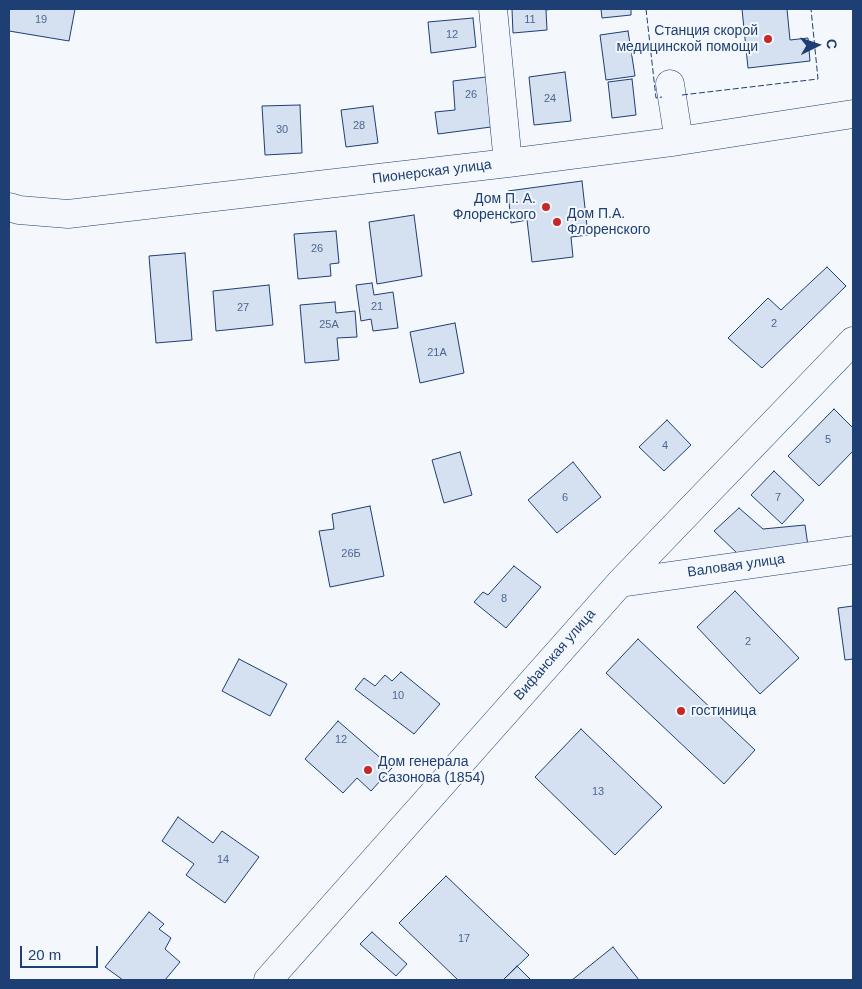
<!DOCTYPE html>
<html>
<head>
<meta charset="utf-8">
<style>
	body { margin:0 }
	#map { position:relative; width:862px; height:989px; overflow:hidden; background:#f4f7fb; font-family:Arial,sans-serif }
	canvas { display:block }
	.frame { position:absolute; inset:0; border:10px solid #1d3f73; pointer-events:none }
	.north { position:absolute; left:792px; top:20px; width:50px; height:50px; -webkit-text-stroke:4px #f4f7fb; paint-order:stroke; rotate:86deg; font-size:14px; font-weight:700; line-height:20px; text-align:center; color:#1d3f73 }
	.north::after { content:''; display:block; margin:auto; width:18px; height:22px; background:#1d3f73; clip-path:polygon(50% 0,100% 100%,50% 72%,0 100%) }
	.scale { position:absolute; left:20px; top:946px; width:78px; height:22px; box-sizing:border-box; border:2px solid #1d3f73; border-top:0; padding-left:6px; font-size:15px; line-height:18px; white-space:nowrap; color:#1d3f73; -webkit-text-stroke:4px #f4f7fb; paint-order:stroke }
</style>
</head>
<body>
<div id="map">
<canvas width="862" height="989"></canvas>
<div class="frame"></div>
<div class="north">С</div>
<div class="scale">20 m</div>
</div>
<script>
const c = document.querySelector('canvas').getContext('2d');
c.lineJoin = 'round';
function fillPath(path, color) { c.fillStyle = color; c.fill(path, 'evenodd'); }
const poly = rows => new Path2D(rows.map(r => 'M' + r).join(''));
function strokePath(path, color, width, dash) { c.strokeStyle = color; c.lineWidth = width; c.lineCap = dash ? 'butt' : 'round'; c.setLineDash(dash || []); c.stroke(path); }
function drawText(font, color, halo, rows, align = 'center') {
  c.font = font + ' Arial,sans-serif'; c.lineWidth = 4; c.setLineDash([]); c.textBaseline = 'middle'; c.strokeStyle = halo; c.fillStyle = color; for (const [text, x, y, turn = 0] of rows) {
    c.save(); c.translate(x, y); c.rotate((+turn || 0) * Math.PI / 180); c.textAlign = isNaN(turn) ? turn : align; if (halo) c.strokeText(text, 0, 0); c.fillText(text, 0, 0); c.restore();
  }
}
const building = poly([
	[9,9,75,9,69,41,9,31,9,9],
	[512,9,554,9,546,10,547,30,513,33,512,9],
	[601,9,631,9,631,15,602,18,601,9],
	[742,9,787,9,790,40,808,38,810,61,748,68,742,9],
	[473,18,476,47,431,53,428,22,473,18],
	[628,31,635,76,606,80,600,35,628,31],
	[565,72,571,121,534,125,529,77,565,72],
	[486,77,491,127,438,134,435,112,455,110,453,81,486,77],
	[632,79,636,115,612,118,608,82,632,79],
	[300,105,302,153,265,155,262,106,300,105],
	[373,106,378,143,346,147,341,110,373,106],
	[582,181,588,235,571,237,573,257,532,262,527,220,511,223,508,191,582,181],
	[414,215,422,276,377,284,369,222,414,215],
	[336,231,339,263,330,264,331,276,298,279,294,234,336,231],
	[185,253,192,340,156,343,149,256,185,253],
	[827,267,846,286,762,368,728,338,768,298,781,310,827,267],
	[372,283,374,295,393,292,398,328,373,331,371,319,361,321,356,285,372,283],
	[269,285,273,325,216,331,213,291,269,285],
	[335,302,336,313,355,311,357,337,337,338,339,360,305,363,300,305,335,302],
	[455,323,464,373,420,383,410,332,455,323],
	[834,409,853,428,853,451,819,486,788,456,834,409],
	[667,420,691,445,664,471,639,447,667,420],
	[460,452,472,495,444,503,432,460,460,452],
	[573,462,601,497,557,533,528,500,573,462],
	[774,471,804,500,782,524,751,495,774,471],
	[370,506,384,576,330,587,319,531,334,529,332,514,370,506],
	[739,508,763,529,805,525,808,546,737,553,714,531,739,508],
	[514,566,541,587,506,628,474,602,483,592,488,595,514,566],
	[735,591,799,658,760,694,697,627,735,591],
	[853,606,853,659,845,660,838,608,853,606],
	[638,639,755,750,724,784,606,673,638,639],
	[239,659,287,684,270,716,222,691,239,659],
	[401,672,440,704,414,734,355,689,364,678,375,686,385,675,392,681,401,672],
	[338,721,392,768,371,791,357,778,343,793,305,759,338,721],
	[581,729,662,807,615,855,535,777,581,729],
	[178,817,213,843,222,831,259,857,225,903,186,875,194,864,162,841,178,817],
	[446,876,529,955,503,980,458,980,399,923,446,876],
	[149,912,164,924,159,929,171,938,165,949,180,962,165,980,123,980,105,967,149,912],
	[372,932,407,964,396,976,360,944,372,932],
	[613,947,639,980,572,980,613,947],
	[517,966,531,980,503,980,517,966]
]);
const minor = poly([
	[493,9,508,163],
	[670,84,679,141],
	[9,207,19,210,68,214,508,163,679,141,853,114]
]);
const major = poly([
	[620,583,853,550],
	[268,980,620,583,853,341]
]);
const fence = poly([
	[646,9,656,98,662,97],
	[682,95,818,79,811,9]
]);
const markers = [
	[768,39,5,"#c62828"],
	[546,207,5,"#c62828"],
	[557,222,5,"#c62828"],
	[681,711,5,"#c62828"],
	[368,770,5,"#c62828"]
];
const numberNames = [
	["19",41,20],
	["11",530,20],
	["12",452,35],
	["26",471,95],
	["24",550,99],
	["28",359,126],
	["30",282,130],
	["26",317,249],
	["21",377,307],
	["27",243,308],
	["2",774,324],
	["25А",329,325],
	["21А",437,353],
	["5",828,440],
	["4",665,446],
	["6",565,498],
	["7",778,498],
	["26Б",351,554],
	["8",504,599],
	["2",748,642],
	["10",398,696],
	["12",341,740],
	["13",598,792],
	["14",223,860],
	["17",464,939]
];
const poiNames = [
	["Станция скорой",758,31,"right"],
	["медицинской помощи",758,47,"right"],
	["Дом П. А.",536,199,"right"],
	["Флоренского",536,215,"right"],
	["Дом П.А.",567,214],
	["Флоренского",567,230],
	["гостиница",691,711],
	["Дом генерала",378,762],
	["Сазонова (1854)",378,778]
];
const streetNames = [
	["Пионерская улица",432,172,-7],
	["Валовая улица",736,566,-8],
	["Вифанская улица",555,655,-49]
];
fillPath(building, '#d5e0f0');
strokePath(building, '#1d3f73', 1);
strokePath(minor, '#1d3f73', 29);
strokePath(major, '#1d3f73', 29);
strokePath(minor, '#f4f7fb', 28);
strokePath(major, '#f4f7fb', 28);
strokePath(fence, '#1d3f73', 1, [6, 2.5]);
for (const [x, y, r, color] of markers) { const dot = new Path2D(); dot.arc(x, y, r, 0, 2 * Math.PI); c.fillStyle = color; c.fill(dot); strokePath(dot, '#f4f7fb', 2); }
drawText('11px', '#4b6792', null, numberNames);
drawText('14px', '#1d3f73', '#f4f7fb', poiNames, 'left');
drawText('14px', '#1d3f73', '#f4f7fb', streetNames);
</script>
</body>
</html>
